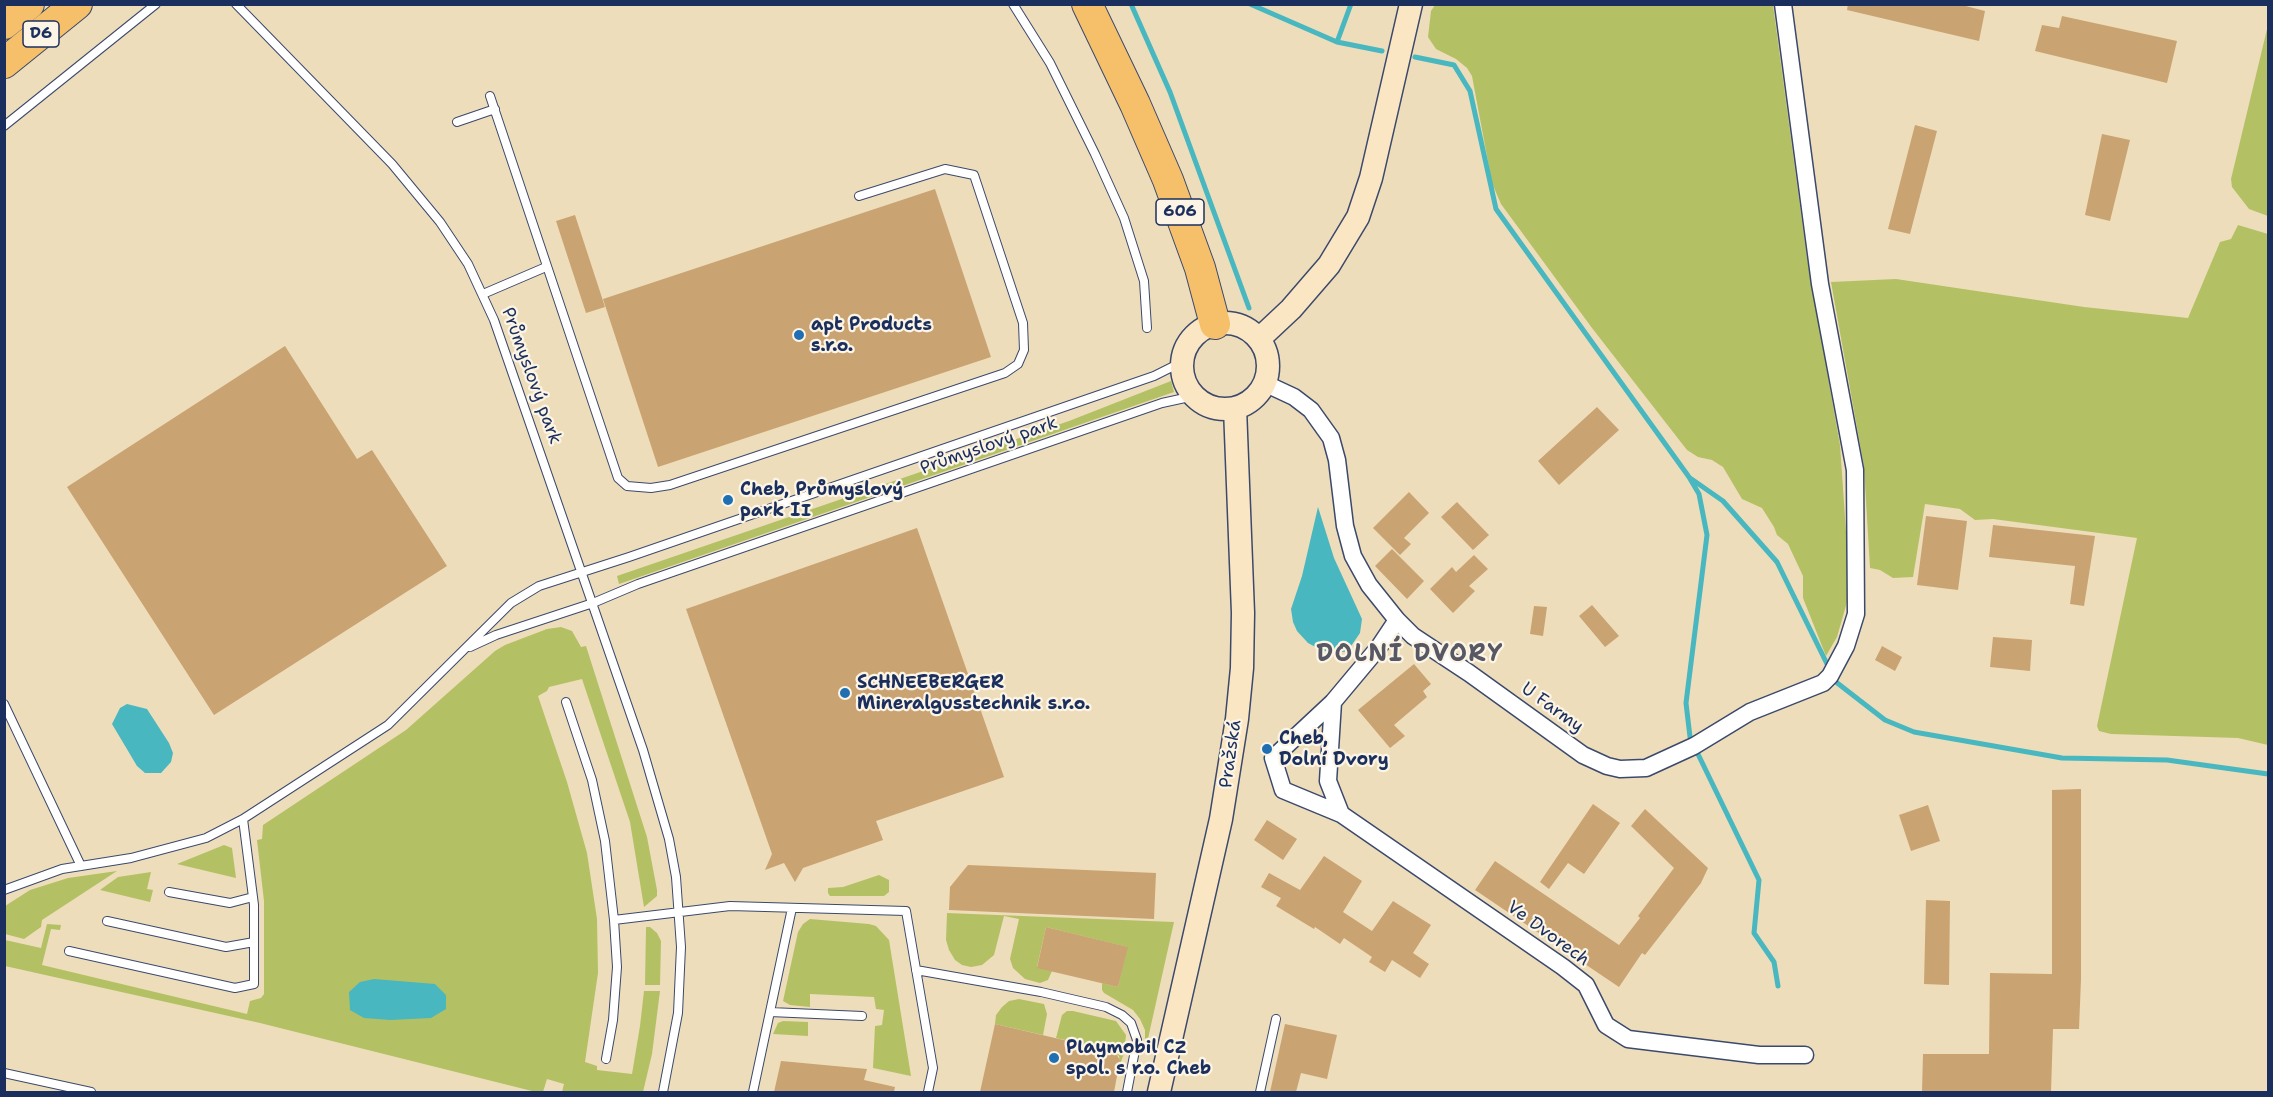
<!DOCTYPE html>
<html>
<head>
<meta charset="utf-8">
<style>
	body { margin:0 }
	#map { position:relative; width:2273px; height:1097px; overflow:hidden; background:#eeddba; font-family:"Shantell Sans",sans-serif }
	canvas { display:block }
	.frame { position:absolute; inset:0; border:6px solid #1b2f5e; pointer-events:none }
</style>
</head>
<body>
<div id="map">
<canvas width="2273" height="1097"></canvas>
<div class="frame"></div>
</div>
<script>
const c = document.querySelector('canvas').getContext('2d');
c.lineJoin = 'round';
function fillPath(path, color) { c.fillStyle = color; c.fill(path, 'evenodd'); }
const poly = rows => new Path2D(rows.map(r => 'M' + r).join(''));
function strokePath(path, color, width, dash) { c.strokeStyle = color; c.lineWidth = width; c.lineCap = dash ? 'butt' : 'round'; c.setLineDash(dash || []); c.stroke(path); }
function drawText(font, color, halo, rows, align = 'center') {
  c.font = font + ' "Shantell Sans",sans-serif'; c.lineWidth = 4.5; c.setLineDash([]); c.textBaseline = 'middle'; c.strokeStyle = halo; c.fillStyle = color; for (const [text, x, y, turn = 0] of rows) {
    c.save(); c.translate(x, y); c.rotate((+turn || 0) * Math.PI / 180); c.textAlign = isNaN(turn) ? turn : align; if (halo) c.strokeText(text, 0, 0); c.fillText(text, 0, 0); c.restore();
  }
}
const green = poly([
	[1435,5,1773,5,1807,258,1840,445,1849,575,1847,602,1837,637,1826,656,1803,598,1803,576,1788,544,1777,535,1774,527,1762,508,1742,499,1723,467,1712,460,1698,457,1687,450,1592,328,1501,204,1492,183,1472,76,1467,68,1456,59,1436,49,1428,37,1431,11],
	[2268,25,2268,216,2249,209,2232,187,2231,179],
	[2238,225,2268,234,2268,745,2238,738,2111,734,2099,731,2097,726,2137,538,1993,519,1975,520,1960,509,1925,504,1913,577,1893,578,1880,570,1870,568,1864,467,1831,282,1896,279,2084,307,2188,318,2220,242,2231,239],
	[1171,381,1174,392,619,584,617,576,1069,421],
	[561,627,572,631,581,647,586,646,647,837,657,890,657,896,644,907,630,822,582,679,549,687,547,691,538,696,567,782,587,853,597,919,598,973,585,1062,597,1066,597,1070,632,1074,640,1026,644,991,660,991,652,1054,643,1092,562,1092,564,1084,547,1079,543,1092,536,1092,260,1023,5,966,5,940,41,948,47,924,61,925,60,930,51,929,42,965,247,1014,250,1001,261,998,264,994,264,901,257,840,262,839,263,825,406,730,495,651,505,645,547,629],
	[224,845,232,848,236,878,177,864],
	[117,871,42,920,41,927,24,939,5,934,5,906,30,890,68,878],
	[151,872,147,889,153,890,150,902,100,890,118,877],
	[879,875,889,880,889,892,884,896,830,896,828,893,828,888,843,887],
	[947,913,1174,922,1145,1052,1145,1030,1140,1019,1133,1010,1104,993,1102,990,1102,983,1118,987,1127,947,1046,927,1037,967,1052,971,1048,980,1040,983,1025,979,1013,968,1010,959,1019,919,1004,916,994,955,982,965,971,967,962,965,955,960,949,950,946,940],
	[810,919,869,924,876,926,889,940,911,1076,873,1068,875,1026,882,1025,884,1010,876,1009,874,997,810,994,810,1007,790,1005,783,1001,798,932,803,924],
	[646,927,650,927,657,933,661,941,660,985,645,985],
	[1019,999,1044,1004,1047,1014,1043,1035,995,1024,996,1015,1002,1007,1009,1001],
	[1067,1011,1073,1011,1116,1021,1126,1035,1124,1053,1120,1065,1119,1056,1110,1050,1056,1038,1062,1015],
	[783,1021,808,1022,808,1036,773,1034,778,1023]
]);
const water = poly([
	[1318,507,1334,558,1362,619,1360,633,1347,652,1323,651,1308,643,1297,631,1293,622,1291,609,1302,576],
	[127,704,147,709,169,743,173,753,171,762,161,773,145,773,137,766,112,724,120,708],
	[374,979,435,984,446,995,446,1009,431,1018,390,1020,364,1018,350,1010,349,992,360,982]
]);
const stream = poly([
	[1131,4,1170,92,1249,308],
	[1250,4,1337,42,1382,51],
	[1337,42,1351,4],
	[1415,57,1454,65,1470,91,1496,209,1689,477,1699,494,1707,535,1686,703,1690,737],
	[1690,478,1723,501,1777,562,1829,668],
	[1834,676,1836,682,1885,720,1914,732,2062,758,2167,760,2268,774],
	[1697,752,1759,880,1754,933,1774,962,1778,986]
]);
const building = poly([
	[1848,4,1958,4,1985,11,1979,41,1847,10],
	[2062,16,2177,41,2167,83,2035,51,2042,25,2059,28],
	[1915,125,1937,131,1910,234,1888,229],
	[2102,134,2130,140,2110,221,2085,215],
	[935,189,991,357,658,467,603,299],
	[575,215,605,307,586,313,556,221],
	[285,346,357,459,372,450,447,566,214,715,67,487],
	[1597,407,1619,430,1559,485,1538,461],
	[1409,492,1429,513,1404,538,1411,544,1400,555,1373,528],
	[1457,502,1489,535,1473,550,1441,517],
	[1926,516,1967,521,1958,590,1917,585],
	[1993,525,2095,536,2084,606,2070,604,2075,566,1989,557],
	[917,528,1004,777,876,821,883,840,803,868,795,882,784,863,765,870,772,854,686,609],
	[1392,549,1424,581,1407,599,1375,566],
	[1474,555,1488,569,1469,586,1475,591,1453,613,1430,589,1452,567,1456,572],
	[1592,605,1619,636,1605,647,1579,616],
	[1534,606,1547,607,1543,636,1530,634],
	[1993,637,2032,640,2030,671,1990,667],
	[1882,646,1902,657,1895,671,1875,660],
	[1414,664,1431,684,1423,691,1427,697,1394,725,1405,736,1390,748,1358,710],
	[2081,789,2081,979,2079,1029,2053,1029,2051,1092,1922,1092,1923,1054,1989,1054,1990,973,2052,974,2052,790],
	[1593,804,1620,823,1584,874,1568,863,1549,889,1540,882],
	[1928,805,1940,841,1911,851,1899,815],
	[1645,809,1708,868,1701,883,1645,955,1642,953,1619,987,1475,890,1495,861,1619,945,1640,918,1638,916,1674,868,1631,826],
	[1267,820,1297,839,1283,860,1254,840],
	[1324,856,1362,881,1343,912,1372,931,1393,901,1431,925,1413,953,1429,964,1420,978,1392,960,1385,972,1369,962,1372,957,1344,938,1340,944,1315,927,1314,929,1276,906,1281,898,1261,887,1269,873,1300,890],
	[968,865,1156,873,1154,919,949,910,950,887],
	[1926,900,1950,901,1949,985,1924,984],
	[1046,927,1128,947,1118,987,1037,968],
	[995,1024,1115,1052,1120,1060,1114,1092,980,1092],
	[1285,1024,1337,1035,1331,1061,1327,1079,1301,1073,1296,1092,1270,1092],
	[781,1061,867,1069,864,1080,895,1087,894,1092,774,1092]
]);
const lane = poly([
	[236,4,392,164,440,222,468,264,494,320,643,750,669,839,676,877,681,947,678,1013,663,1092],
	[1013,4,1050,63,1095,154,1124,218,1144,281,1147,328],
	[490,96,618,478,627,486,651,488,670,485,1005,373,1018,364,1024,350,1023,323,974,175,945,169,859,196],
	[457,122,495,109],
	[4,126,156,4],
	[483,294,546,267],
	[470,647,496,635,593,603,638,584,1162,403,1194,396],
	[566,702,592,780,605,841,614,920,730,906,906,911,933,1068,928,1092],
	[4,704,81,866],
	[4,890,62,869,131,858,206,838,243,819,388,725,511,603,539,586,629,557,1154,376,1182,362],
	[169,892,230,903,253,897],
	[107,921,226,947,254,942],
	[69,951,235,988,254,984,254,905,243,819],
	[916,970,1041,992,1106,1007,1122,1015,1131,1023,1137,1040,1127,1092],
	[770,1012,862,1016],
	[606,1059,613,1020,617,967,614,920],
	[4,1073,91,1092],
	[753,1092,792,908],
	[1260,1092,1276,1019]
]);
const street = poly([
	[1264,383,1294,397,1311,410,1331,438,1337,460,1345,526,1353,556,1369,585,1397,620,1413,636,1469,673,1583,755,1607,766,1620,769,1646,768,1694,746,1750,712,1823,683,1830,676,1846,646,1856,614,1855,470,1820,284,1783,4],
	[1333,702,1328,781,1341,814,1283,790,1273,758,1333,702,1379,647,1397,620],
	[1341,814,1563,967,1586,985,1606,1025,1628,1039,1759,1055,1805,1055]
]);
const secondary = poly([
	'1182 366a43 43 0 1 1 86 0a43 43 0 1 1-86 0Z',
	[1259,339,1291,309,1329,265,1358,217,1371,178,1411,4],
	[1159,1092,1221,819,1237,719,1242,668,1243,613,1235,408]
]);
const highway = poly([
	[1087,4,1135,104,1168,180,1200,268,1215,324],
	[4,24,29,4],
	[4,63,77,4]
]);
const markers = [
	[799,335,6,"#1f6fb2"],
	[728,500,6,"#1f6fb2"],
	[845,693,6,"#1f6fb2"],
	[1267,749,6,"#1f6fb2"],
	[1054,1058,6,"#1f6fb2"]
];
const shields = [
	[41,34,36],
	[1180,212,48]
];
const shieldNames = [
	["D6",41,34],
	["606",1180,212]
];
const poiNames = [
	["apt Products",811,325],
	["s.r.o.",811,346],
	["Cheb, Průmyslový",740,490],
	["park II",740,511],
	["SCHNEEBERGER",857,683],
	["Mineralgusstechnik s.r.o.",857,704],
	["Cheb,",1279,739],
	["Dolní Dvory",1279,760],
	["Playmobil CZ",1066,1048],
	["spol. s r.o. Cheb",1066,1069]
];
const streetNames = [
	["Průmyslový park",531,376,70],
	["Průmyslový park",989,446,-19],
	["U Farmy",1552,708,36],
	["Pražská",1231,754,-82],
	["Ve Dvorech",1548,934,36]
];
const districtNames = [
	["DOLNÍ DVORY",1410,655]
];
fillPath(green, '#b3c164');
fillPath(water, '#48b7c0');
strokePath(stream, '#48b7c0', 5);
fillPath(building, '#caa372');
strokePath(lane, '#3b496c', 10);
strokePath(street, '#3b496c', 19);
strokePath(secondary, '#3b496c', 25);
strokePath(highway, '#3b496c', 32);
strokePath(lane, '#fff', 8);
strokePath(street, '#fff', 16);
strokePath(secondary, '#fbe6c4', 22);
strokePath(highway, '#f6c06b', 30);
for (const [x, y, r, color] of markers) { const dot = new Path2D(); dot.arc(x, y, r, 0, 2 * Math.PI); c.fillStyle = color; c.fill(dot); strokePath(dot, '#fcf5e5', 2); }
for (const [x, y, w] of shields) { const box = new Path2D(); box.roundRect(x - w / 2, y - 13, w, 26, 4.5); c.fillStyle = '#fcf5e5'; c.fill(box); strokePath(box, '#1b2f5e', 1.5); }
drawText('bold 16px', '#1b2f5e', null, shieldNames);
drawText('bold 18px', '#1b2f5e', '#fcf5e5', poiNames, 'left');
drawText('18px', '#1b2f5e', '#fcf5e5', streetNames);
c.letterSpacing = '1.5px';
drawText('bold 24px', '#585865', '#fcf5e5', districtNames);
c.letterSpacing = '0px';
</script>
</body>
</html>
